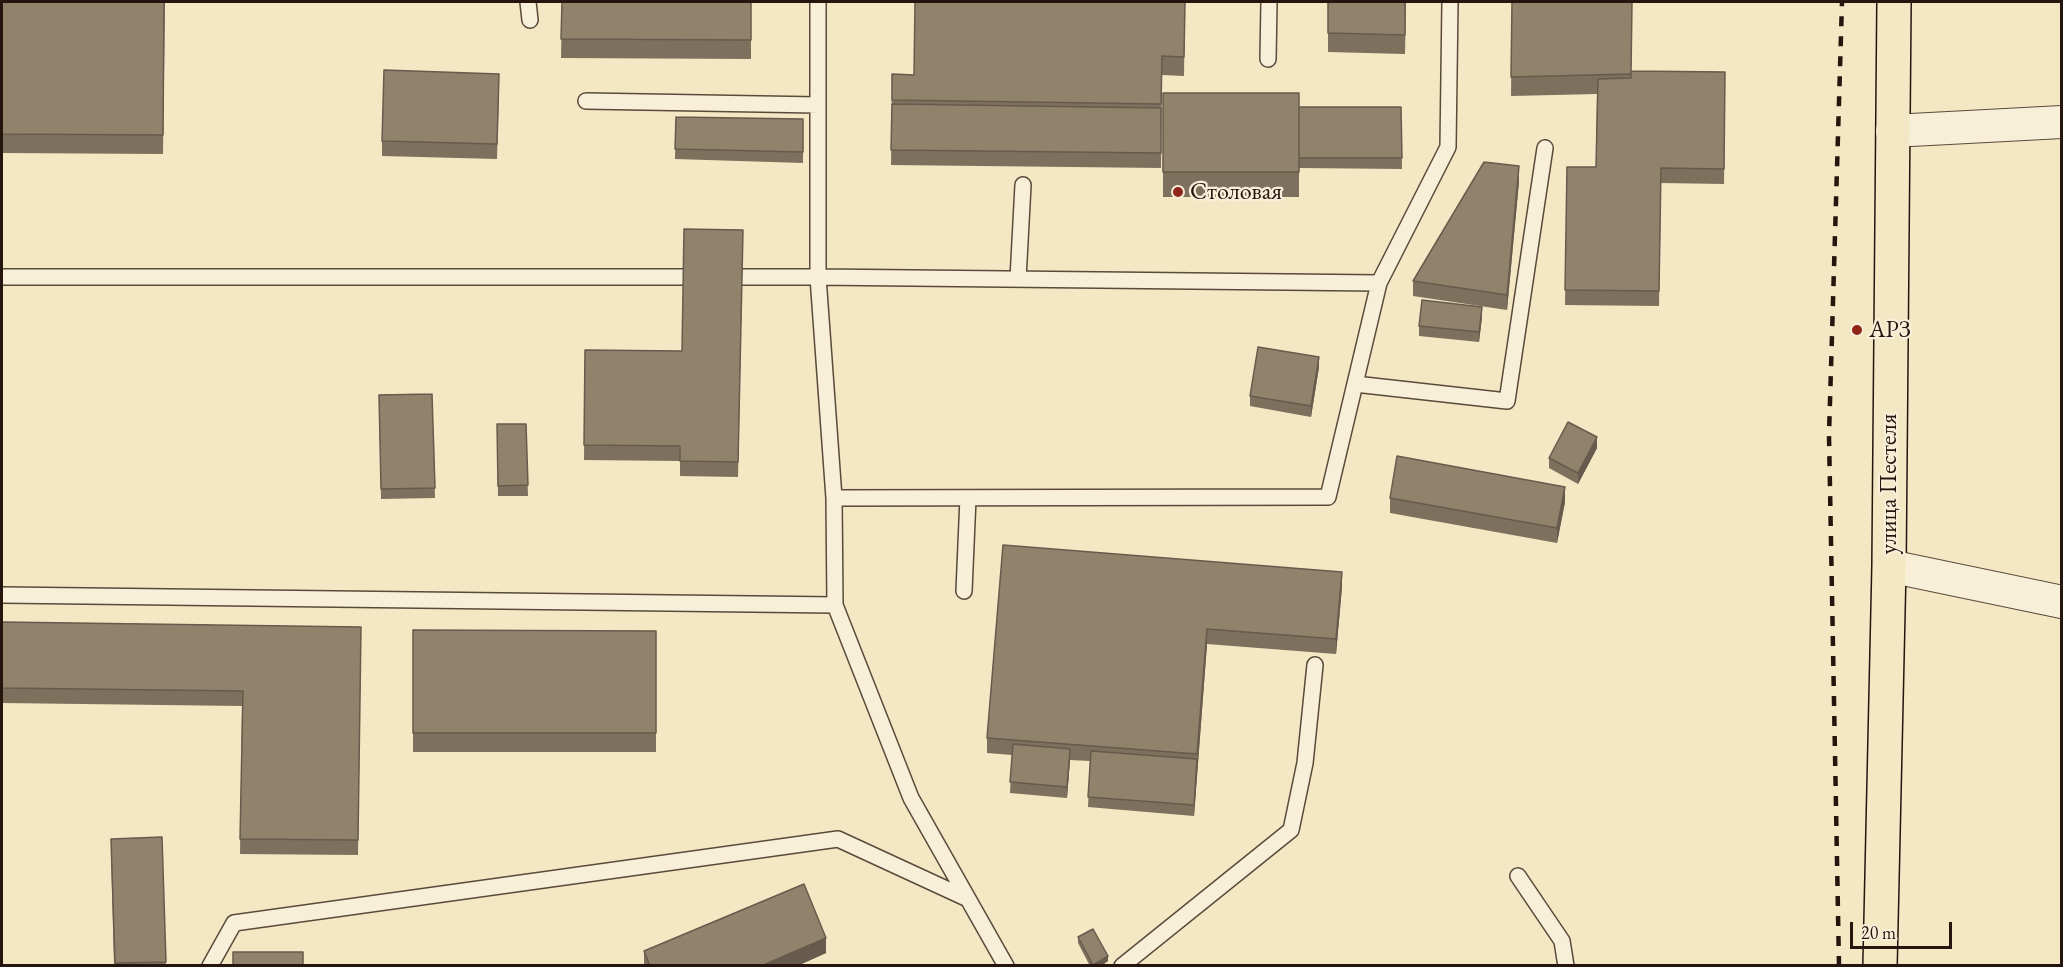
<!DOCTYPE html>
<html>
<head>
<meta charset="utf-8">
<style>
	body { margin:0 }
	#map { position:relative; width:2063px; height:967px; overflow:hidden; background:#f4e7c3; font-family:"EB Garamond",serif }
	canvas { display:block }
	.frame { position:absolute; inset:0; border:3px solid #25150e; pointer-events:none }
	.scale { position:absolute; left:1850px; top:922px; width:102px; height:27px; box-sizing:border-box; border:3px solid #25150e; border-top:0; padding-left:8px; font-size:18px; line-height:21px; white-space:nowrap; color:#25150e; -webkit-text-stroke:4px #f8efd8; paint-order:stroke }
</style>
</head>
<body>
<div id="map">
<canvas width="2063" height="967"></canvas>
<div class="frame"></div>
<div class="scale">20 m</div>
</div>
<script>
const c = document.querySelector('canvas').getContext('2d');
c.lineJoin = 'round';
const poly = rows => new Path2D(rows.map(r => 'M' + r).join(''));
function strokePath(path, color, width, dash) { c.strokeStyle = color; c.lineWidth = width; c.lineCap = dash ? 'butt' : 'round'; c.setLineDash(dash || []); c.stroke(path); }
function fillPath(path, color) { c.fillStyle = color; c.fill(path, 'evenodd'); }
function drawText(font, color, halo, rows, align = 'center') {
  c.font = font + ' "EB Garamond",serif'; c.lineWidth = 4.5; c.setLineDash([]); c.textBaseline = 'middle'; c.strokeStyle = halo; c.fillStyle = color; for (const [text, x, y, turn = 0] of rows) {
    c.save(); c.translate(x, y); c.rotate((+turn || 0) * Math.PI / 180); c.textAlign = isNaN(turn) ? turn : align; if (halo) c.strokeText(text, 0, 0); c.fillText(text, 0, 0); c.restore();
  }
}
const service = poly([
	[528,2,530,20],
	[818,2,818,277,834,498,835,605,911,798,1006,966],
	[1268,59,1269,2],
	[586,101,818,105],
	[2,277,818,277,1379,283],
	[1018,279,1023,185],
	[1355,384,1507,401,1545,148],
	[834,498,1328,497,1379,283,1448,147,1450,2],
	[964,591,968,498],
	[2,595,835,605],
	[1518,876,1562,941,1566,966],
	[210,966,234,923,838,839,968,899],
	[1122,966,1291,830,1305,763,1315,665]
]);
const minor = poly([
	[1892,131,2062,122],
	[1889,566,2062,602]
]);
const primary = poly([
	[1880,966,1889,566,1894,2]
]);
const rail = poly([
	[1839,966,1829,435,1842,2]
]);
const wall = poly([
	[2,2,165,2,163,154,2,153],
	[562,2,751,2,751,59,561,58],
	[1185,2,1184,76,1162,75,1161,168,891,165,892,74,914,75],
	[1328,2,1406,2,1405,54,1328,52],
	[1512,2,1631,71,1725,72,1724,184,1661,183,1659,306,1565,305,1567,167,1596,167,1597,94,1511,96],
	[499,89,497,159,382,156,382,141],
	[1163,93,1299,107,1401,107,1402,169,1299,168,1299,197,1163,197],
	[676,117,803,119,803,163,675,159],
	[1519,181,1507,310,1413,296,1413,281],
	[743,230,738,477,680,476,680,461,584,460,585,350,682,351],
	[1482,317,1479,342,1419,336,1419,326],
	[1319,367,1311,417,1250,406,1250,396],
	[432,394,435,498,381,499,379,395],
	[497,424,526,424,528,496,498,496],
	[1597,448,1578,484,1549,468,1549,458],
	[1390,498,1565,502,1557,543,1390,513],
	[1003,545,1342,587,1336,654,1207,644,1194,816,1088,807,1090,761,1070,760,1067,798,1010,793,1012,755,987,753,987,738],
	[2,622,361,627,358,855,240,854,242,706,2,703],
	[413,630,656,631,656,752,413,752],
	[162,837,166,966,114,966,111,854],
	[1078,937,1108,961,1101,966,1090,966,1078,943],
	[644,951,826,953,797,966,644,966]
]);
const shadedWall = poly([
	[1519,166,1519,181,1507,310,1507,295],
	[1482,307,1482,317,1479,342,1479,332],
	[1319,357,1319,367,1311,417,1311,406],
	[1597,437,1597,448,1578,484,1578,473],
	[1565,487,1565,502,1557,543,1557,528],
	[1342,572,1342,587,1336,654,1336,639],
	[1207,629,1207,644,1194,816,1194,805],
	[1070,749,1070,760,1067,798,1067,787],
	[826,938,826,953,797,966,761,966],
	[1108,956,1108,961,1101,966,1093,966,1093,965]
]);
const building = poly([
	[2,2,164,2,163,135,2,134,2,2],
	[562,2,751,2,751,40,561,39,562,2],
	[915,2,1185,2,1184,57,1162,56,1161,104,892,100,892,74,914,75,915,2],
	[1328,2,1405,2,1405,35,1328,33,1328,2],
	[1512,2,1632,2,1631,74,1511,77,1512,2],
	[384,70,499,74,497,144,382,141,384,70],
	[1631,71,1725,72,1724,169,1661,168,1659,291,1565,290,1567,167,1596,167,1598,79,1631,78,1631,71],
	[1163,93,1299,93,1299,172,1163,172,1163,93],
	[892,104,1161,108,1161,153,891,150,892,104],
	[1299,107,1401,107,1402,158,1299,158,1299,107],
	[676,117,803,119,803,152,675,149,676,117],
	[1484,162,1519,166,1507,295,1413,281,1484,162],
	[684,229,743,230,738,462,680,461,680,446,584,445,585,350,682,351,684,229],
	[1422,300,1482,307,1479,332,1419,326,1422,300],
	[1258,347,1319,357,1311,406,1250,396,1258,347],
	[432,394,435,488,381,489,379,395,432,394],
	[1568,422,1597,437,1578,473,1549,458,1568,422],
	[497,424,526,424,528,485,498,486,497,424],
	[1397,456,1565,487,1557,528,1390,498,1397,456],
	[1003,545,1342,572,1336,639,1207,629,1197,754,987,738,1003,545],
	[2,622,361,627,358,840,240,839,243,691,2,688,2,622],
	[413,630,656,631,656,733,413,733,413,630],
	[1013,744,1070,749,1067,787,1010,782,1013,744],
	[1091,751,1197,759,1194,805,1088,797,1091,751],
	[162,837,166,962,115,963,111,839,162,837],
	[804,884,826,938,761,966,650,966,644,951,804,884],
	[1093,929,1108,956,1093,965,1078,937,1093,929],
	[233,952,303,952,303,966,233,966,233,952]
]);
const markers = [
	[1178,192,6,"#8f2418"],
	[1857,330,6,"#8f2418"]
];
const poiNames = [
	["Столовая",1190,192],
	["АРЗ",1869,330]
];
const streetNames = [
	["улица Пестеля",1889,484,-90]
];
strokePath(service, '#594a3b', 18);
strokePath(minor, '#594a3b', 34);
strokePath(primary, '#25150e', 36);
strokePath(service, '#f8efd8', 15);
strokePath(minor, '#f8efd8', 32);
strokePath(primary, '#f4e7c3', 33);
strokePath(rail, '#25150e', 4.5, [10, 10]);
fillPath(wall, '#7d705d');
fillPath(shadedWall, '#665b4c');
fillPath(building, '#91826c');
strokePath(building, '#665b4c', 1.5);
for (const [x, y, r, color] of markers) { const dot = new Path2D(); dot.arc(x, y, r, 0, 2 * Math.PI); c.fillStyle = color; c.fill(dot); strokePath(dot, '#f8efd8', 2); }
drawText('24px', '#25150e', '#f8efd8', poiNames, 'left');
drawText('24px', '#25150e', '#f8efd8', streetNames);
</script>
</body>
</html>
